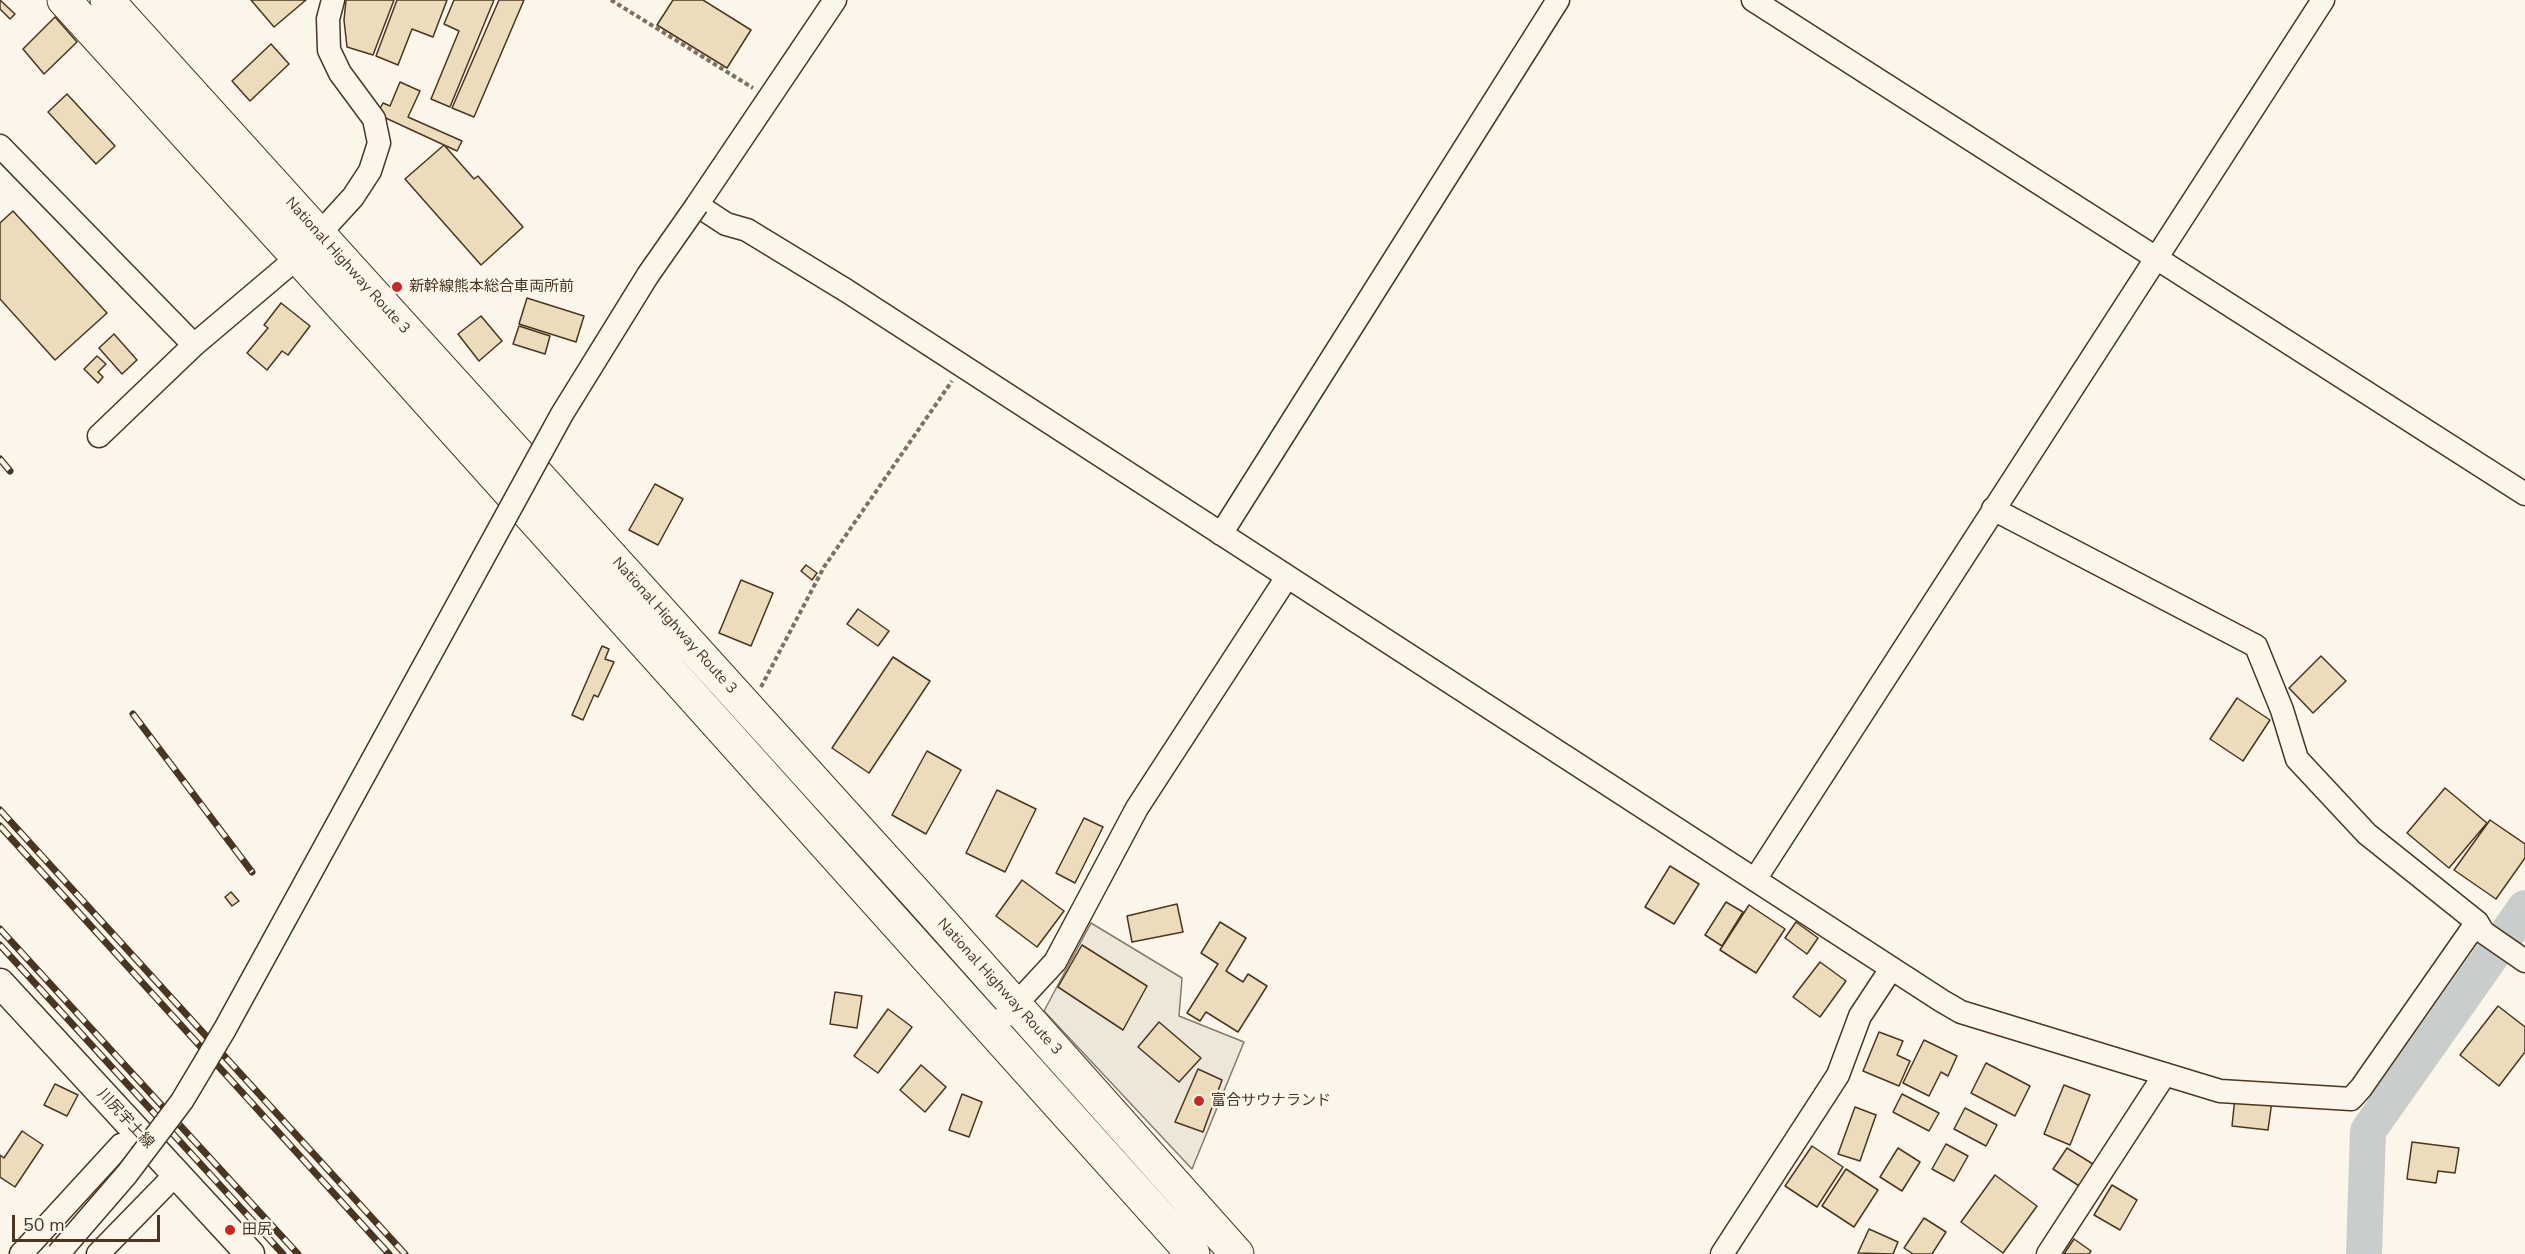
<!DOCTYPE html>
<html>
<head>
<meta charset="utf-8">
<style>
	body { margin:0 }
	#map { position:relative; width:2525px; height:1254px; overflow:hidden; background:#fbf6e9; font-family:"Nunito Sans",sans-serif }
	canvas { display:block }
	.scale { position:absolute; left:12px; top:1215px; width:148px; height:27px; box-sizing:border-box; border:3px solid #4a3520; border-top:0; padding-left:8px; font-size:18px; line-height:21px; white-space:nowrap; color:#4a3520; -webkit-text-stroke:4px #fbf6e9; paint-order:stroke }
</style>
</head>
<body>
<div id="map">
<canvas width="2525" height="1254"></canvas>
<div class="scale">50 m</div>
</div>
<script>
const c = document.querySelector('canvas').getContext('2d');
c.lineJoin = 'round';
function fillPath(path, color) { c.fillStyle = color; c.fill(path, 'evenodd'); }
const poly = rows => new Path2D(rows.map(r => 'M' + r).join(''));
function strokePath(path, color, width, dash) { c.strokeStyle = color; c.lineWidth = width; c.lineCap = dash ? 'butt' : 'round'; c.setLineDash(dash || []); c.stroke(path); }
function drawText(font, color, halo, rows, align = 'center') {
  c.font = font + ' "Nunito Sans","Noto Sans JP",sans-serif'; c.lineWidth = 4.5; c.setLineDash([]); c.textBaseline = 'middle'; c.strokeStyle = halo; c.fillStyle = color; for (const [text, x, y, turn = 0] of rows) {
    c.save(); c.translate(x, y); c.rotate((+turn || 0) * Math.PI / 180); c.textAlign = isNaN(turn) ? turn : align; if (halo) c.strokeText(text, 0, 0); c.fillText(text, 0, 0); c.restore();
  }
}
const parking = poly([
	[1091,923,1182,978,1179,1016,1244,1042,1192,1169,1044,1011,1091,923]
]);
const river = poly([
	[2364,1254,2368,1131,2525,908]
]);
const building = poly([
	[0,0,15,14,10,19,0,9,0,0],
	[251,0,306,0,274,27,251,0],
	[346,0,394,0,373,55,347,47,344,20,346,0],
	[397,0,447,0,433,37,412,29,398,65,376,56,397,0],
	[454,0,494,0,450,107,431,99,459,31,444,24,454,0],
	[499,0,524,0,474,117,452,108,499,0],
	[673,0,703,0,751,30,727,68,657,25,673,0],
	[55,17,77,42,44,74,23,49,55,17],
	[271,44,289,64,250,101,232,81,271,44],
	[400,82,420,91,408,117,462,141,457,151,377,114,383,103,390,106,400,82],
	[67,94,115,146,96,164,48,112,67,94],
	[444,145,474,179,478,176,523,227,481,265,405,179,444,145],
	[13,211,107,313,55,360,0,299,0,223,13,211],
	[527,298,584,316,576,342,519,324,527,298],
	[281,303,310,326,288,355,282,351,267,370,247,353,268,328,264,325,281,303],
	[481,316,502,341,479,361,458,334,481,316],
	[519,326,550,336,545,354,513,344,519,326],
	[114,334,137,360,122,374,99,348,114,334],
	[97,356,106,364,98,372,103,377,98,383,84,369,97,356],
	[655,484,683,499,658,545,629,530,655,484],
	[806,565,817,573,812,580,801,571,806,565],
	[741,580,773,593,751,646,719,633,741,580],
	[858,609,889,631,878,646,847,624,858,609],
	[602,646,609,649,605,659,614,662,598,697,594,695,583,720,572,715,602,646],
	[2321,656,2346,681,2313,713,2289,688,2321,656],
	[893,657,930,681,869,773,832,748,893,657],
	[2237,698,2270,720,2243,761,2210,739,2237,698],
	[927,751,961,770,926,834,892,815,927,751],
	[2445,788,2487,823,2449,868,2407,833,2445,788],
	[997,790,1036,809,1005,872,966,853,997,790],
	[1084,818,1103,827,1075,883,1056,873,1084,818],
	[2490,820,2525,844,2525,858,2496,899,2454,870,2490,820],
	[1670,866,1699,884,1674,924,1645,907,1670,866],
	[1022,880,1064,911,1037,947,996,916,1022,880],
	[231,892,239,901,232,906,225,897,231,892],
	[1726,902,1743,912,1722,946,1705,935,1726,902],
	[1177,904,1183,932,1132,942,1127,916,1177,904],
	[1749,905,1785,929,1756,973,1720,950,1749,905],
	[1220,922,1246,938,1226,971,1243,982,1248,974,1267,986,1238,1032,1206,1012,1200,1021,1187,1013,1218,964,1201,953,1220,922],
	[1796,922,1818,938,1807,954,1785,938,1796,922],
	[1082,945,1147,986,1123,1030,1058,987,1082,945],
	[1820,962,1846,981,1820,1017,1793,997,1820,962],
	[835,992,862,996,857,1028,830,1024,835,992],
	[2498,1006,2525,1027,2525,1052,2499,1086,2460,1055,2498,1006],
	[888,1009,912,1027,878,1073,854,1056,888,1009],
	[1159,1022,1201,1058,1179,1082,1138,1047,1159,1022],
	[1879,1032,1903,1041,1897,1055,1910,1061,1899,1086,1863,1071,1879,1032],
	[1924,1040,1957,1056,1948,1076,1941,1072,1929,1096,1903,1083,1924,1040],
	[1986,1063,2030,1086,2015,1116,1971,1093,1986,1063],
	[921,1065,946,1087,925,1112,900,1090,921,1065],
	[1198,1069,1222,1080,1203,1132,1175,1122,1198,1069],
	[55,1084,78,1095,67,1116,44,1105,55,1084],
	[2064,1085,2090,1095,2070,1145,2044,1134,2064,1085],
	[962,1094,982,1102,969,1137,949,1130,962,1094],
	[1902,1094,1939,1113,1929,1131,1893,1112,1902,1094],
	[2235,1097,2272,1101,2268,1130,2232,1126,2235,1097],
	[1855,1107,1876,1115,1860,1161,1838,1154,1855,1107],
	[1965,1108,1997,1125,1986,1146,1954,1129,1965,1108],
	[22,1131,43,1145,15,1187,0,1177,0,1155,4,1158,22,1131],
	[2412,1142,2459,1148,2455,1173,2438,1171,2436,1183,2407,1179,2412,1142],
	[1946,1144,1968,1156,1954,1181,1932,1169,1946,1144],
	[1812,1146,1843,1167,1817,1207,1785,1186,1812,1146],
	[1898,1148,1920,1162,1902,1191,1880,1177,1898,1148],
	[2067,1148,2101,1169,2087,1191,2053,1169,2067,1148],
	[1846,1169,1878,1190,1854,1227,1822,1206,1846,1169],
	[1995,1175,2037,1206,2003,1253,1961,1222,1995,1175],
	[2112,1185,2137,1200,2120,1230,2094,1215,2112,1185],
	[1924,1218,1946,1232,1932,1254,1913,1254,1904,1248,1924,1218],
	[1869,1229,1898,1242,1893,1254,1858,1253,1869,1229],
	[2074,1239,2091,1251,2089,1254,2064,1254,2074,1239]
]);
const path = poly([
	[611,0,753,88],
	[761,687,824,567,952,381]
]);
const minor = poly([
	[835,0,697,205,726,224,747,230,847,291,1942,1001,1961,1012,2220,1091,2351,1099,2361,1088,2477,922],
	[1753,0,2525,494],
	[0,146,194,345],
	[99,436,194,345,298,257,353,197,370,171,379,143,374,119,340,73,329,50,328,19,333,0],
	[1993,509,2256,646,2282,710,2297,759,2367,834,2477,922,2483,932,2525,961],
	[1221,534,1558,0],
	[1756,878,2323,0],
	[1005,1016,1055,962,1137,808,1287,577],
	[21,1254,121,1145],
	[98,1254,176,1174],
	[1722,1254,1838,1075,1860,1016,1891,969],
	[2048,1254,2165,1074]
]);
const major = poly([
	[0,983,250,1254]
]);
const highway = poly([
	[64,0,383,351,1193,1254],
	[107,0,920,898,1237,1254]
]);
const rail = poly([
	[0,459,10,471],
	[133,714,252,872],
	[0,810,405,1254],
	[0,826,389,1254],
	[0,929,298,1254],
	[0,945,283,1254]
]);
const minorBridge = poly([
	[58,1254,127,1174,182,1101,225,1029,562,414,648,275,697,205]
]);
const markers = [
	[397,287,6,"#c62828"],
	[1199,1101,6,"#c62828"],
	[230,1230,6,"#c62828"]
];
const streetNames = [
	["National Highway Route 3",347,266,48],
	["National Highway Route 3",674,626,48],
	["National Highway Route 3",999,987,48],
	["川尻宇土線",125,1119,47]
];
const poiNames = [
	["新幹線熊本総合車両所前",409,287],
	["富合サウナランド",1211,1101],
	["田尻",242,1230]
];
fillPath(parking, '#ede7d9');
strokePath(parking, '#887966', 1.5);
strokePath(river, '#c9cecd', 36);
fillPath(building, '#ecdcbc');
strokePath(building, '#4a3520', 1.5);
strokePath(minor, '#4a3520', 25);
strokePath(major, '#4a3520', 31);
strokePath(highway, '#4a3520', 35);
strokePath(path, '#7f6f5c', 4, [4.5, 3]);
strokePath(minor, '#fbf6e9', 22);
strokePath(major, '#fbf6e9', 28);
strokePath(highway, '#fbf6e9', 33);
strokePath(rail, '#4a3520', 7);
strokePath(rail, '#fbf6e9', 4.5, [14]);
strokePath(minorBridge, '#4a3520', 25, []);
strokePath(minorBridge, '#fbf6e9', 22);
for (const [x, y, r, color] of markers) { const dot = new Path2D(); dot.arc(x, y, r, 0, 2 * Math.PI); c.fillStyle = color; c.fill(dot); strokePath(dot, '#fbf6e9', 2); }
drawText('15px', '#4a3520', '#fbf6e9', streetNames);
drawText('15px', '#4a3520', '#fbf6e9', poiNames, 'left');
</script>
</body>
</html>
